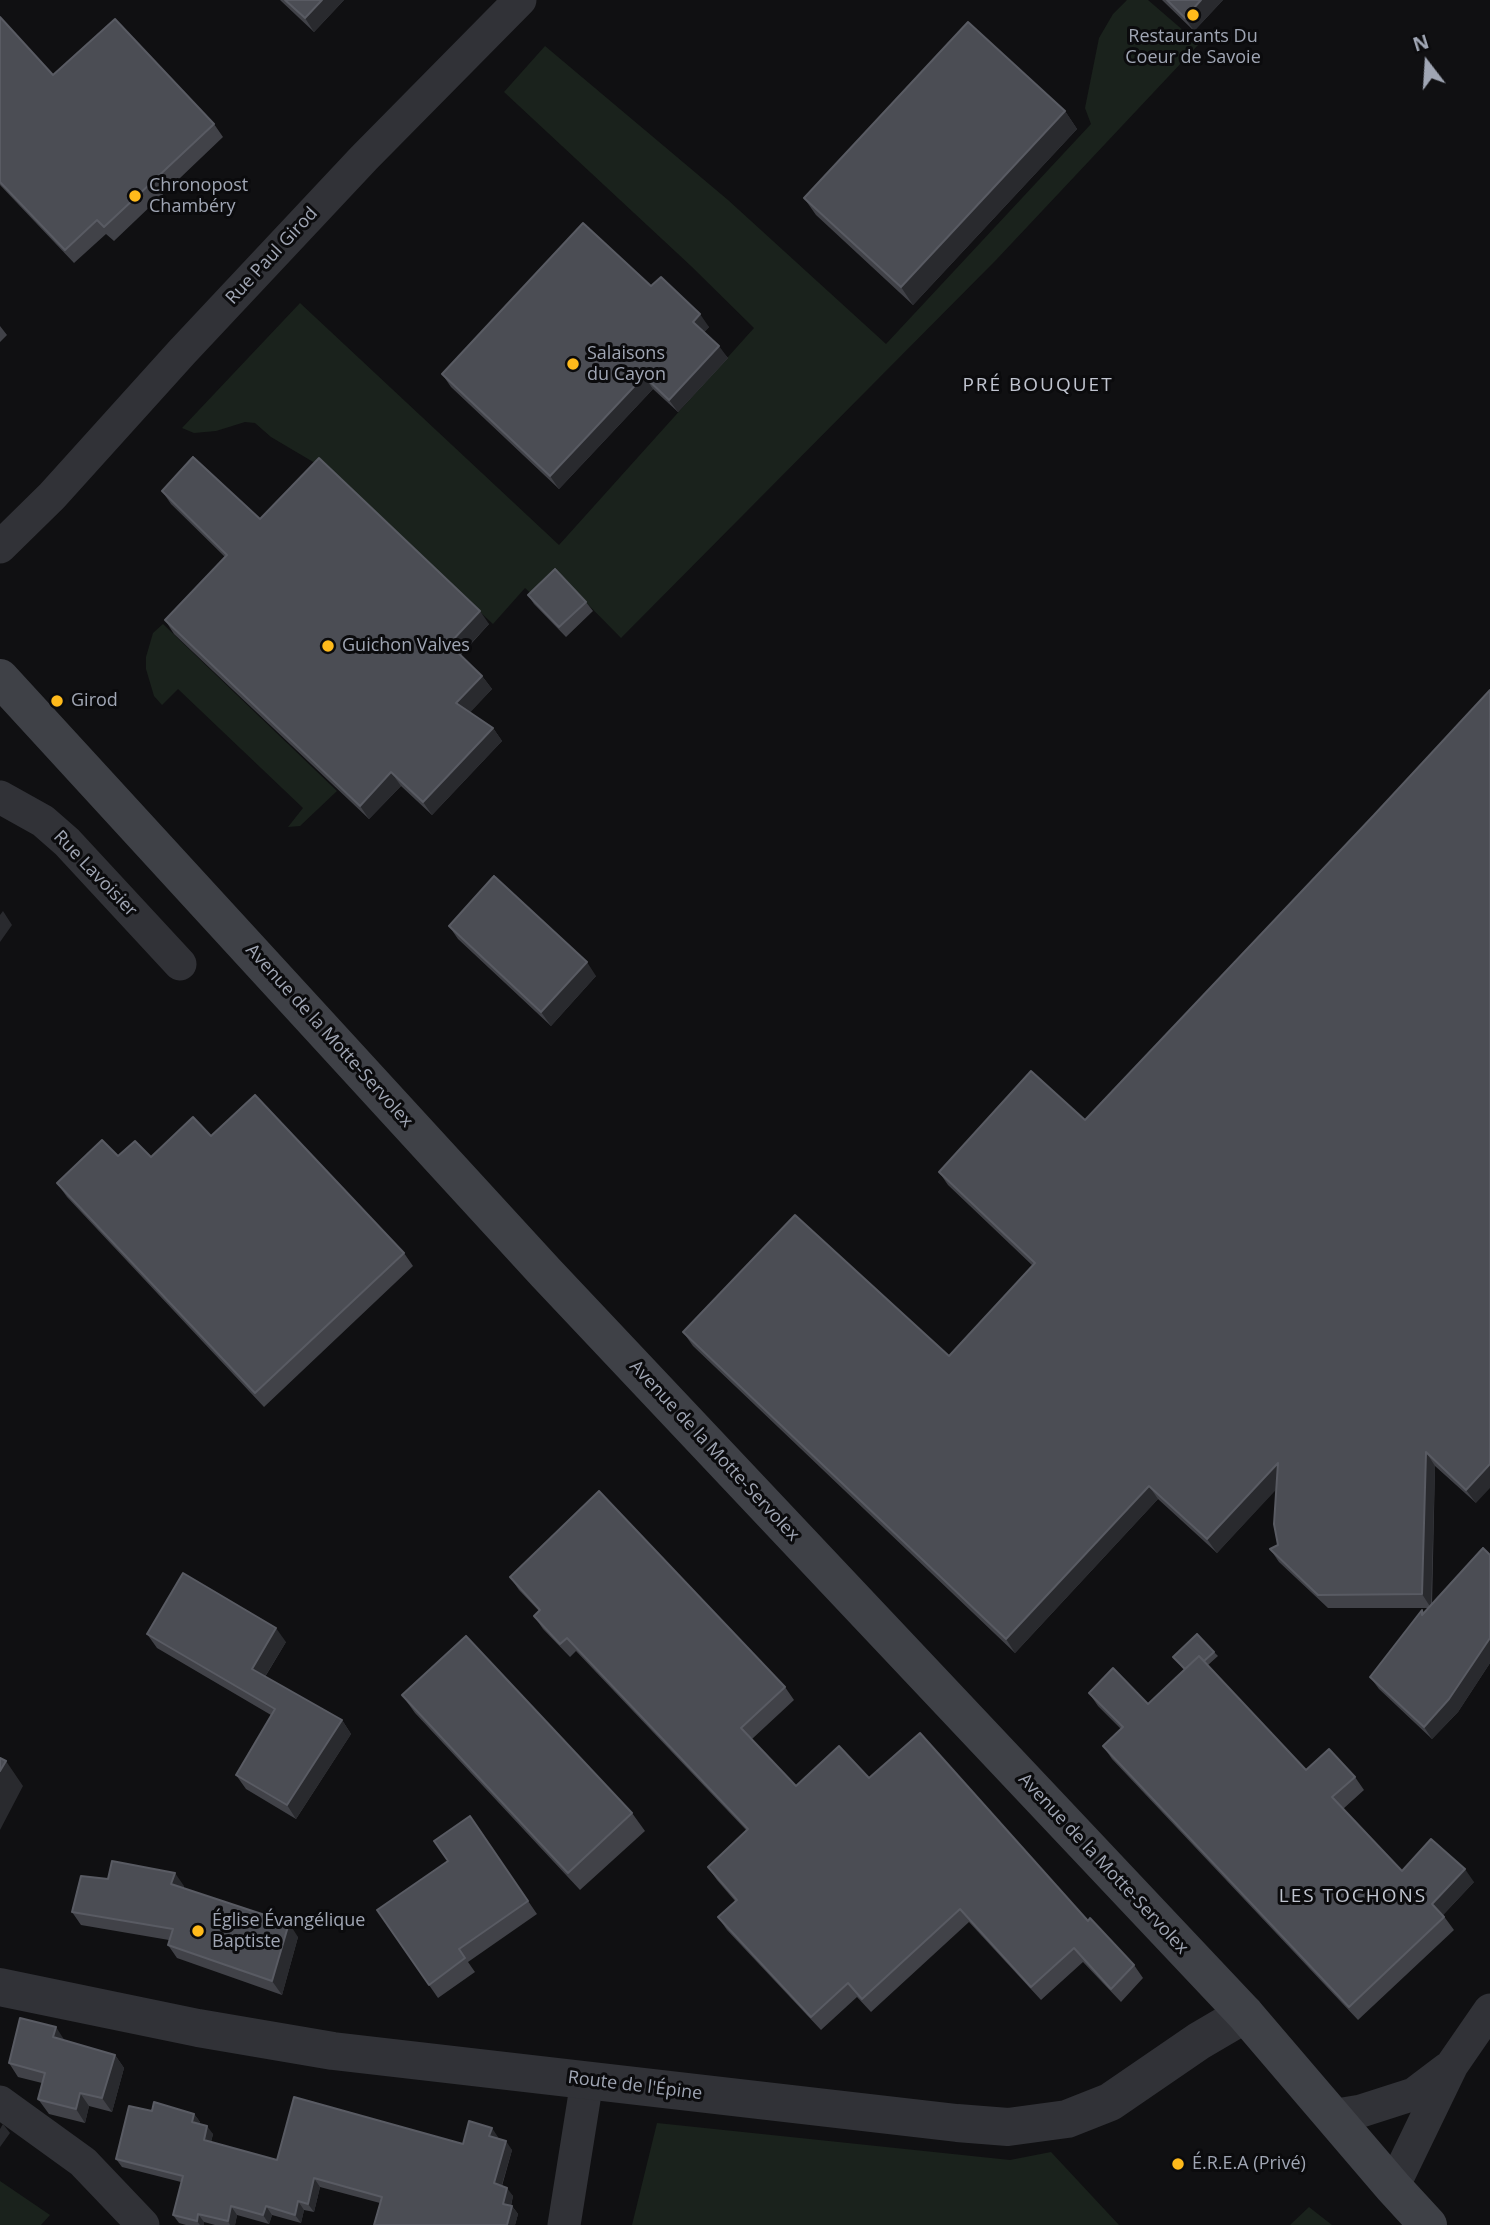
<!DOCTYPE html>
<html>
<head>
<meta charset="utf-8">
<style>
	body { margin:0 }
	#map { position:relative; width:1490px; height:2225px; overflow:hidden; background:#101012; font-family:"Open Sans",sans-serif }
	canvas { display:block }
	.north { position:absolute; left:1392px; top:28px; width:70px; height:70px; -webkit-text-stroke:5px #0b0b0d; paint-order:stroke; rotate:343deg; font-size:19px; font-weight:700; line-height:28px; text-align:center; color:#a0a6b4 }
	.north::after { content:''; display:block; margin:auto; width:24px; height:32px; background:#a0a6b4; clip-path:polygon(50% 0,100% 100%,50% 72%,0 100%) }
</style>
</head>
<body>
<div id="map">
<canvas width="1490" height="2225"></canvas>
<div class="north">N</div>
</div>
<script>
const c = document.querySelector('canvas').getContext('2d');
c.lineJoin = 'round';
function fillPath(path, color) { c.fillStyle = color; c.fill(path, 'evenodd'); }
const poly = rows => new Path2D(rows.map(r => 'M' + r).join(''));
function strokePath(path, color, width, dash) { c.strokeStyle = color; c.lineWidth = width; c.lineCap = dash ? 'butt' : 'round'; c.setLineDash(dash || []); c.stroke(path); }
function drawText(font, color, halo, rows, align = 'center') {
  c.font = font + ' "Open Sans",sans-serif'; c.lineWidth = 6; c.setLineDash([]); c.textBaseline = 'middle'; c.strokeStyle = halo; c.fillStyle = color; for (const [text, x, y, turn = 0] of rows) {
    c.save(); c.translate(x, y); c.rotate((+turn || 0) * Math.PI / 180); c.textAlign = isNaN(turn) ? turn : align; if (halo) c.strokeText(text, 0, 0); c.fillText(text, 0, 0); c.restore();
  }
}
const green = poly([
	[1127,0,1148,0,1199,44,996,260,621,638,560,576,536,598,525,588,493,624,320,466,271,437,255,423,245,422,216,431,194,433,182,428,300,303,559,545,754,328,691,266,504,92,545,46,728,200,886,344,1091,124,1085,108,1099,38,1113,14],
	[163,624,337,791,300,826,288,827,303,808,178,689,162,705,154,696,146,669,146,657,153,633],
	[657,2123,1010,2160,1051,2152,1119,2225,632,2225],
	[0,2181,50,2215,41,2225,0,2225],
	[1309,2207,1332,2225,1290,2225]
]);
const minor = poly([
	[0,547,52,496,182,352,364,158,520,0],
	[0,797,43,821,67,842,180,964],
	[0,2102,83,2162,143,2225],
	[1331,2116,1361,2111,1414,2094,1447,2069],
	[1393,2187,1452,2065,1490,2010],
	[564,2225,587,2081]
]);
const tertiary = poly([
	[0,1987,198,2028,333,2051,957,2123,1008,2127,1067,2119,1110,2102,1199,2041,1245,2014]
]);
const secondary = poly([
	[0,678,546,1273,1245,2014,1393,2187,1428,2225]
]);
const wall = poly([
	[280,0,344,0,314,32],
	[1162,0,1223,0,1194,31],
	[0,17,53,75,214,124,223,137,114,241,106,234,74,263,0,185],
	[1065,111,1077,129,913,305,816,215,804,198],
	[651,286,709,327,704,332,728,358,678,412,653,389,559,489,451,387,442,374],
	[0,326,7,335,0,342],
	[162,491,260,519,489,624,461,655,482,676,492,689,470,712,493,728,502,741,432,815,401,786,369,819,174,634,165,620,225,557,171,504],
	[528,595,586,602,593,611,566,637,534,604],
	[1374,815,1476,1503,1435,1466,1432,1605,1490,1555,1490,1663,1458,1712,1432,1739,1379,1689,1370,1677,1422,1610,1424,1612,1428,1608,1328,1608,1279,1562,1270,1549,1278,1545,1276,1489,1217,1553,1158,1499,1015,1653,693,1346,683,1332,949,1356,1033,1266,948,1185,939,1172,1085,1120],
	[449,926,596,976,551,1026,458,939],
	[211,1136,404,1253,413,1266,264,1407,67,1197,57,1183,118,1156,151,1157],
	[510,1577,785,1687,794,1700,752,1739,796,1786,869,1778,1088,1921,1134,1965,1143,1978,1121,2002,1083,1962,1041,2000,969,1922,871,2012,857,1997,821,2030,727,1930,718,1917,735,1901,717,1880,708,1867,747,1831,576,1651,570,1657,543,1629,534,1616,539,1611,519,1590],
	[147,1634,286,1642,265,1677,342,1720,351,1734,296,1819,246,1789,236,1775,271,1715,157,1648],
	[1214,1652,1218,1656,1208,1665,1306,1770,1355,1777,1364,1790,1343,1809,1402,1871,1474,1882,1443,1915,1454,1930,1358,2020,1112,1759,1103,1746,1121,1729,1098,1706,1089,1693,1148,1704,1184,1670,1173,1657],
	[402,1695,632,1813,645,1831,580,1890,415,1713],
	[470,1816,537,1914,468,1962,475,1972,438,1998,377,1910,448,1861],
	[184,1886,184,1888,298,1937,282,1995,177,1958,168,1945,169,1940,81,1925,72,1912],
	[65,2040,115,2055,124,2068,112,2112,89,2106,85,2123,49,2114,38,2099,42,2083,18,2077,9,2063],
	[152,2111,194,2114,200,2122,199,2124,213,2134,211,2142,277,2160,463,2144,498,2137,497,2139,512,2150,502,2186,513,2196,511,2206,512,2206,518,2214,515,2225,374,2225,380,2203,320,2187,314,2212,304,2210,301,2223,272,2215,269,2224,237,2215,235,2225,215,2225,204,2222,204,2225,186,2225,179,2223,173,2215,181,2182,122,2167,116,2159]
]);
const shadedWall = poly([
	[322,0,344,0,314,32,305,18],
	[1201,0,1223,0,1194,31,1185,18],
	[1065,111,1077,129,913,305,901,287],
	[700,314,709,327,702,335,693,322],
	[719,346,728,358,678,412,669,400],
	[644,376,653,389,559,489,550,476],
	[480,611,489,624,458,657,449,644],
	[482,676,492,689,466,717,456,703],
	[493,728,502,741,432,815,423,802],
	[391,772,401,786,369,819,360,806],
	[3,911,12,925,0,942,0,915],
	[587,962,596,976,551,1026,541,1012],
	[1426,1452,1435,1466,1431,1608,1422,1594],
	[1278,1463,1288,1477,1217,1553,1207,1539],
	[1490,1464,1490,1488,1476,1503,1466,1490],
	[1149,1486,1158,1499,1015,1653,1006,1639],
	[276,1628,286,1642,261,1683,252,1669],
	[1490,1638,1490,1663,1458,1712,1432,1739,1424,1727],
	[342,1720,351,1734,296,1819,287,1805],
	[6,1761,23,1786,0,1830,0,1771],
	[1465,1869,1474,1882,1441,1917,1432,1904],
	[175,1873,184,1886,180,1897,171,1884],
	[289,1923,298,1937,282,1995,272,1981],
	[56,2027,65,2041,53,2037],
	[115,2055,124,2068,112,2112,102,2098],
	[80,2093,89,2106,85,2123,76,2109],
	[194,2114,200,2122,198,2131,192,2122],
	[3,2124,10,2133,0,2147,0,2129],
	[207,2126,213,2134,209,2149,204,2140],
	[492,2128,498,2137,495,2145,489,2136],
	[506,2141,512,2150,500,2191,494,2183],
	[314,2178,320,2187,314,2212,308,2204],
	[507,2188,513,2196,509,2212,503,2204],
	[298,2201,304,2210,301,2223,295,2215],
	[231,2206,237,2215,235,2225,230,2225,228,2221],
	[266,2206,272,2215,269,2224,263,2215],
	[512,2206,518,2214,515,2225,507,2225],
	[198,2214,204,2222,204,2225,200,2225,197,2221]
]);
const building = poly([
	[285,0,322,0,305,18,285,0],
	[1167,0,1201,0,1185,18,1167,0],
	[0,17,53,75,115,19,214,124,104,227,97,220,65,250,0,182,0,17],
	[968,22,1065,111,901,287,804,198,968,22],
	[583,223,651,286,661,277,700,314,693,322,719,346,669,400,644,376,550,476,442,374,583,223],
	[193,457,260,519,319,458,480,611,449,644,482,676,456,703,493,728,423,802,391,772,360,806,165,620,227,555,162,491,193,457],
	[555,569,586,602,559,627,528,595,555,569],
	[1490,690,1490,1464,1466,1490,1426,1452,1422,1594,1318,1595,1270,1549,1278,1545,1274,1524,1278,1463,1207,1539,1149,1486,1006,1639,683,1332,795,1215,949,1356,1035,1263,939,1172,1031,1071,1085,1120,1374,815,1490,690],
	[494,876,587,962,541,1012,449,926,494,876],
	[255,1095,404,1253,255,1393,57,1183,102,1140,118,1156,135,1141,151,1157,193,1117,211,1136,255,1095],
	[599,1491,785,1687,741,1728,796,1786,839,1746,869,1778,920,1733,1088,1921,1090,1918,1134,1965,1111,1989,1074,1948,1031,1987,960,1909,862,1999,848,1983,811,2017,718,1917,737,1900,708,1867,748,1829,567,1638,560,1644,534,1616,540,1610,510,1577,599,1491],
	[1483,1548,1490,1555,1490,1638,1449,1699,1424,1727,1370,1677,1422,1610,1422,1615,1483,1548],
	[183,1573,276,1628,252,1669,342,1720,287,1805,236,1775,275,1709,147,1634,183,1573],
	[1197,1634,1214,1652,1204,1661,1199,1656,1185,1669,1173,1657,1197,1634],
	[466,1636,632,1813,568,1873,402,1695,466,1636],
	[1199,1656,1306,1770,1329,1749,1355,1777,1332,1797,1402,1871,1431,1839,1465,1869,1432,1904,1444,1917,1349,2007,1103,1746,1123,1727,1089,1693,1113,1668,1148,1704,1199,1656],
	[0,1758,6,1761,0,1771,0,1758],
	[470,1816,528,1901,459,1949,465,1958,429,1985,377,1910,448,1861,434,1841,470,1816],
	[112,1861,175,1873,171,1884,289,1923,272,1981,168,1945,173,1929,72,1912,81,1876,108,1879,112,1861],
	[20,2018,56,2027,53,2037,115,2055,102,2098,80,2093,76,2109,40,2100,38,2099,45,2073,9,2063,20,2018],
	[294,2097,463,2144,469,2121,492,2128,489,2136,506,2141,494,2183,507,2188,503,2204,512,2206,507,2225,374,2225,382,2197,314,2178,308,2204,298,2201,295,2215,266,2206,263,2215,231,2206,228,2221,198,2214,197,2221,173,2215,183,2176,116,2159,129,2106,152,2111,154,2102,194,2114,192,2122,207,2126,204,2140,277,2160,294,2097]
]);
const markers = [
	[1193,15,7,"#ffba1b"],
	[135,196,7,"#ffba1b"],
	[573,364,7,"#ffba1b"],
	[328,646,7,"#ffba1b"],
	[57,701,7,"#ffba1b"],
	[198,1931,7,"#ffba1b"],
	[1178,2164,7,"#ffba1b"]
];
const poiNames = [
	["Restaurants Du",1193,37,"center"],
	["Coeur de Savoie",1193,58,"center"],
	["Chronopost",149,186],
	["Chambéry",149,207],
	["Salaisons",587,354],
	["du Cayon",587,375],
	["Guichon Valves",342,646],
	["Girod",71,701],
	["Église Évangélique",212,1921],
	["Baptiste",212,1942],
	["É.R.E.A (Privé)",1192,2164]
];
const streetNames = [
	["Rue Paul Girod",272,256,-47],
	["Rue Lavoisier",95,874,46],
	["Avenue de la Motte-Servolex",329,1036,48],
	["Avenue de la Motte-Servolex",714,1451,47],
	["Avenue de la Motte-Servolex",1103,1864,47],
	["Route de l'Épine",635,2086,7]
];
const neighbourhoodNames = [
	["PRÉ BOUQUET",1038,386],
	["LES TOCHONS",1353,1897]
];
fillPath(green, '#1a221c');
strokePath(minor, '#313237', 33);
strokePath(tertiary, '#313237', 38);
strokePath(secondary, '#3f4147', 38);
fillPath(wall, '#414248');
fillPath(shadedWall, '#292a2e');
fillPath(building, '#4b4d54');
strokePath(building, '#595b63', 2);
for (const [x, y, r, color] of markers) { const dot = new Path2D(); dot.arc(x, y, r, 0, 2 * Math.PI); c.fillStyle = color; c.fill(dot); strokePath(dot, '#0b0b0d', 2.5); }
drawText('18px', '#a0a6b4', '#0b0b0d', poiNames, 'left');
drawText('18px', '#a0a6b4', '#0b0b0d', streetNames);
c.letterSpacing = '2px';
drawText('19px', '#c1c5d0', '#0b0b0d', neighbourhoodNames);
c.letterSpacing = '0px';
</script>
</body>
</html>
